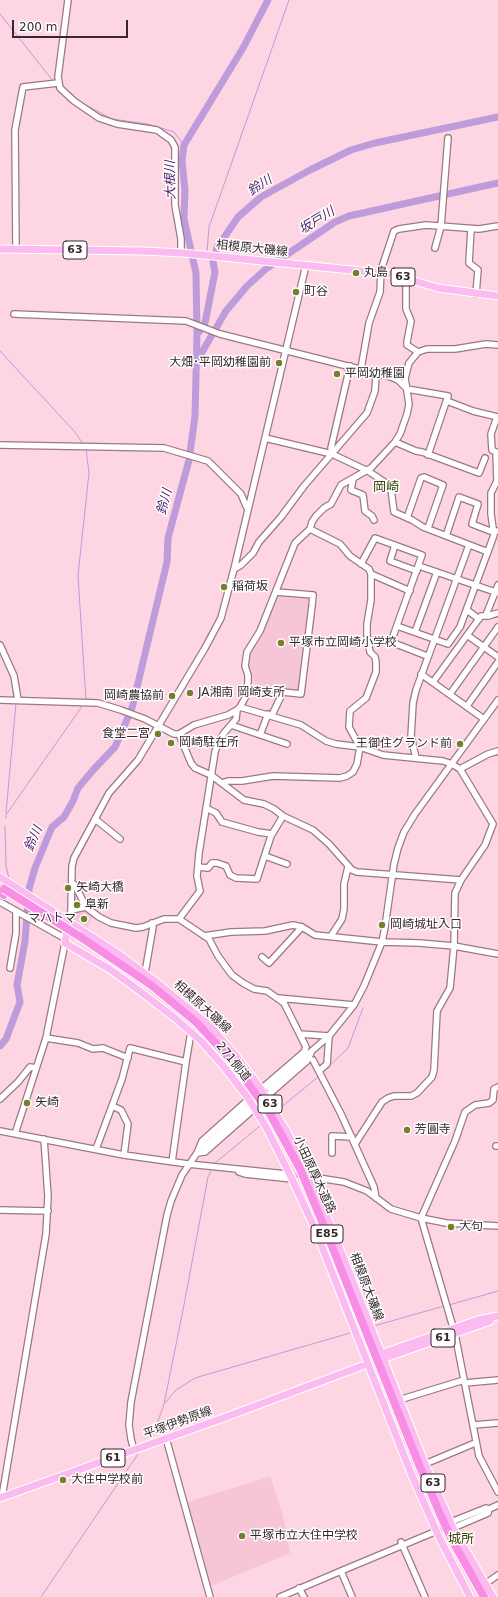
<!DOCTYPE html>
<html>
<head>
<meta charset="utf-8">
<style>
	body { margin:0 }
	#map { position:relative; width:498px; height:1597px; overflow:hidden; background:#fed5e2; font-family:"DejaVu Sans",sans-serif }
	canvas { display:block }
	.scale { position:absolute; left:12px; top:20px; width:116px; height:18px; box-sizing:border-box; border:2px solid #37282d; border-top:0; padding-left:5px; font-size:12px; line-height:14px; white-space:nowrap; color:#37282d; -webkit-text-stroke:3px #fff; paint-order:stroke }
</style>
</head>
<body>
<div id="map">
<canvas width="498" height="1597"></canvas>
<div class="scale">200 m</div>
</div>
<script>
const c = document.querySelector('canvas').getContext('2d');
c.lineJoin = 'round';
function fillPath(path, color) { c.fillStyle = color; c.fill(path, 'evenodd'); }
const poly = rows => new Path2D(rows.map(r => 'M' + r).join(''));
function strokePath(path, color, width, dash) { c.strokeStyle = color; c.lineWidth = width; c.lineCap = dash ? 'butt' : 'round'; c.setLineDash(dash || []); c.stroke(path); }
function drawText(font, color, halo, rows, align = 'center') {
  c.font = font + ' "DejaVu Sans","Noto Sans JP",sans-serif'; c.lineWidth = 3; c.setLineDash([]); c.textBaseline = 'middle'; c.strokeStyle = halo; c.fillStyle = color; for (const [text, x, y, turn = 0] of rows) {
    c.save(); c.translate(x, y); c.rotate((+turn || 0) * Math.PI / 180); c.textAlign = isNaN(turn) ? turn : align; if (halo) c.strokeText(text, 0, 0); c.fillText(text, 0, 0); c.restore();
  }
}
const built = poly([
	[278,595,310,598,300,691,288,692,280,687,256,686,254,681,250,681,247,665,249,652],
	[75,889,83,906,74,908],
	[86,909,94,915,87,928,72,919,73,913,75,911],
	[269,1477,271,1478,284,1520,290,1553,211,1586,209,1585,187,1502]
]);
const stream = poly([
	[0,14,53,81],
	[80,102,112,119,148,124,174,132,184,145],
	[207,252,209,227,289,0],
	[209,259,213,262],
	[0,351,74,431,84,445],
	[86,449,89,473,78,575,86,701],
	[6,813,16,703],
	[6,818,6,815,17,799,83,705],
	[5,826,6,866,9,879],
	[323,1072,348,1048,363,1008],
	[279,1109,319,1076],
	[215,1163,261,1125],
	[449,1305,498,1291],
	[374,1326,444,1306],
	[165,1403,176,1390,195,1378,350,1333],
	[152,1434,157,1424,164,1404,183,1310,208,1177,211,1171],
	[41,1597,138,1454]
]);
const river = poly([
	[199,332,205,323,215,272,213,262,217,248,238,217,261,197,310,170,351,150,375,143,498,117],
	[198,359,226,311,247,286,267,268,335,222,349,216,498,183],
	[0,1046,6,1039,20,1002,17,985,25,941,29,889,35,868,52,827,64,817,73,801,78,788,94,769,115,747,132,708,167,562,168,538,189,460,195,416,197,334,196,273,184,219,185,190,182,161,184,145,243,48,268,0]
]);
const minorTunnel = poly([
	[287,1174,306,1176],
	[433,1533,455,1524]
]);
const minor = poly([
	[68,0,58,77,60,88,74,101,99,118,117,124,157,130,171,140,175,147,175,205,181,239,181,253],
	[471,229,469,263,478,270,476,294],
	[435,248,441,226,448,138],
	[16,249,15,130,23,87,58,83],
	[406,278,406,309,411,321,407,342,407,345,418,352],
	[14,314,186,321,220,334,391,377,398,380,407,389,448,396,428,455],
	[361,369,369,323,380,292,381,270,394,231,399,229,426,225,479,229,498,226],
	[447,401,473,411,498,417],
	[265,438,332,454,368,471,389,485,391,489,394,512,412,520,423,527,488,552],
	[395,442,416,451,422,452,479,473,485,458],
	[0,445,164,448,208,461,241,494,246,506,248,509],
	[332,454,331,448,350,366],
	[353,479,351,490,363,495,365,511,372,516,374,520],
	[407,518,421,478,424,477,443,485,428,528],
	[446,536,459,497,478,504,472,524,493,532,498,531],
	[395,545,390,561,417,571],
	[361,564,375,538,422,555,391,642,427,656],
	[419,566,498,593],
	[234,569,241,565,253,553,259,542,281,517,304,486,367,413,375,391,376,373],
	[371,574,410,591],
	[467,610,479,619],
	[486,615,498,585],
	[397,626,448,644,460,627,494,535,491,514,491,493,497,481,496,452,492,450,491,434,497,417],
	[415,632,437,572],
	[467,635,498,657],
	[0,645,14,676,18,700],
	[421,674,484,719],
	[433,682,481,616,488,616,498,613],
	[450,694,498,627],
	[0,700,98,703,121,710,145,719,174,734,179,734,194,725,228,715,237,710,240,707,245,698,248,682,248,675,245,666,247,652,260,631,295,543,310,529,312,522,316,516,324,508,331,504,341,485,371,468,395,442,400,434,407,414,409,404,405,378,409,363,418,352,427,349,455,349,486,344,498,345],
	[467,706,498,662],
	[240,707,301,725,326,741,336,744,360,747,383,755,443,761,452,764,460,769,493,824,485,845,461,880,455,893,454,946,450,988,437,1011,434,1070,432,1077,417,1093,411,1096,394,1096,388,1098,382,1102,355,1144],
	[272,715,283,692,301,694,312,606,313,595,276,592],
	[231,725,287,744],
	[179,734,191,763,195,768,211,775,244,800,264,804,274,809,283,816,313,830,329,844,352,870,357,872,461,880],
	[260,735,268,714],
	[416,758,411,737,413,703,416,690,469,545],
	[460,769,488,754,498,751],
	[222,783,228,781,242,781,273,776,340,778,347,776,353,772,357,764,360,747,349,727,350,711,366,698,376,672,376,662,375,657,370,652,367,636,367,624,371,600,371,574,369,569,350,556,340,544,310,529],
	[206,808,216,813,222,822,258,832,272,834],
	[95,819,120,839],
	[265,856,287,864],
	[198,867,208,868,212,863,217,863,226,866,230,875,236,878,257,879,271,836,283,816],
	[72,883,75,885,86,907,99,917,111,923,136,928,143,927,164,919,179,919,209,939,218,956,232,975,243,983,254,989,267,991,284,1003,306,1047,304,1052,261,1089],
	[0,902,66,939],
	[71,910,86,907],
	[179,919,200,891,197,876,199,853,215,752,218,743,224,733,236,719,237,710],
	[69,921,71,910,72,866,74,858,109,793,138,760,205,648,221,618,234,569,306,265],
	[204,936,231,932,265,931,293,925,302,927,315,935,382,942,419,943,454,946,498,954],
	[331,936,342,919,344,909,344,884,348,867],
	[262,957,269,963,302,927],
	[10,968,16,933,16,912],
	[145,973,153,927,152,923],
	[278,998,354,1005],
	[300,1034,329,1036,327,1064,319,1071],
	[46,1038,78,1043,93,1049,103,1048,128,1058],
	[313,1060,341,1114,374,1187,376,1198],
	[498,1087,494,1089,493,1100,489,1103,475,1105,465,1112,455,1141,421,1218,455,1334,479,1456,498,1492],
	[269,1088,329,1036,354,1005,364,986,382,942,385,927,394,864,398,848,404,832,415,814,498,700],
	[266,1097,307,1061,311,1053],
	[0,1099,18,1082,30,1067,36,1068],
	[112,1106,121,1110,128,1124,124,1155],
	[0,1131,124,1155,188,1164,286,1174],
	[15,1134,46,1038,65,943],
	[496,1146,498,1146],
	[96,1149,122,1079,130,1048,186,1062],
	[198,1151,202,1141,249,1099],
	[197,1153,205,1152,255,1108],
	[332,1153,332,1136,352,1137],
	[172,1162,186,1062,191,1032],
	[239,1172,245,1174,292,1179],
	[312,1177,344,1182,367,1191,391,1209,421,1218,446,1223,498,1226],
	[0,1210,48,1211],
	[465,1383,498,1380],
	[399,1400,464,1380],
	[473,1425,498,1423],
	[166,1438,210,1597],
	[134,1450,131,1439,129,1425,131,1402,167,1215,171,1201,182,1175,197,1153,247,1108],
	[425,1464,475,1443],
	[2,1497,46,1234,48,1196,44,1139],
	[487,1510,498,1505],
	[451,1522,486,1508,489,1509,488,1513,453,1528],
	[401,1542,425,1597],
	[341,1571,432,1533],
	[485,1584,498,1575],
	[299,1588,304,1597],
	[280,1597,341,1571,352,1597]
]);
const major = poly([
	[0,249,143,251,183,253,391,274,438,288,498,296],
	[0,877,120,955,155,981,211,1027,237,1057,261,1089,287,1132,330,1224,425,1464,453,1528,493,1597],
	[68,925,65,943,111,970,141,992,176,1019,202,1042,225,1068,248,1098,266,1127,292,1179,315,1229,410,1471,438,1535,470,1597],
	[381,1354,478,1320,498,1316],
	[388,1357,490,1321],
	[0,1498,226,1417,362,1366]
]);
const highway = poly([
	[0,892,4,895],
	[79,936,151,985,196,1022,232,1061,270,1114,300,1169,323,1224,420,1467,440,1514,452,1540,484,1597]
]);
const highwayBridge = poly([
	[4,889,79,936]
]);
const markers = [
	[356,273,4,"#757f2c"],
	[296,292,4,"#757f2c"],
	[279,363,4,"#757f2c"],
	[337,374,4,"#757f2c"],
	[224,587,4,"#757f2c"],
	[281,643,4,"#757f2c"],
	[190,693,4,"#757f2c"],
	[172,696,4,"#757f2c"],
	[158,734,4,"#757f2c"],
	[171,743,4,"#757f2c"],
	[460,744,4,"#757f2c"],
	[68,888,4,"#757f2c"],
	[77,905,4,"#757f2c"],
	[84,919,4,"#757f2c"],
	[382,925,4,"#757f2c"],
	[27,1103,4,"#757f2c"],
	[407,1130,4,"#757f2c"],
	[451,1227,4,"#757f2c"],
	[63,1480,4,"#757f2c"],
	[242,1536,4,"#757f2c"]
];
const shields = [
	[75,250,24],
	[403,277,24],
	[270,1104,24],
	[327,1234,32],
	[443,1338,24],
	[113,1458,24],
	[433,1483,24]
];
const shieldNames = [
	["63",75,250],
	["63",403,277],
	["63",270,1104],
	["E85",327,1234],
	["61",443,1338],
	["61",113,1458],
	["63",433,1483]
];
const streetNames = [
	["相模原大磯線",252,249,6],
	["相模原大磯線",202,1007,42],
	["271側道",233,1062,51],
	["小田原厚木道路",314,1175,65],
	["相模原大磯線",366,1287,69],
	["平塚伊勢原線",178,1423,-20]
];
const poiNames = [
	["丸島",364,273],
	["町谷",304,292],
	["大畑･平岡幼稚園前",271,363,"right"],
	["平岡幼稚園",345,374],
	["稲荷坂",232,587],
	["平塚市立岡崎小学校",289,643],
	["JA湘南 岡崎支所",198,693],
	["岡崎農協前",164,696,"right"],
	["食堂二宮",150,734,"right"],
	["岡崎駐在所",179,743],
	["王御住グランド前",452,744,"right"],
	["矢崎大橋",76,888],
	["阜新",85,905],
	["マハトマ",76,919,"right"],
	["岡崎城址入口",390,925],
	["矢崎",35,1103],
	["芳圓寺",415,1130],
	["大句",459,1227],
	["大住中学校前",71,1480],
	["平塚市立大住中学校",250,1536]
];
const waterNames = [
	["大根川",171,180,-91],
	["鈴川",260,186,-33],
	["坂戸川",317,221,-32],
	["鈴川",165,502,-75],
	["鈴川",34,839,-67]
];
const neighbourhoodNames = [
	["岡崎",386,488],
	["城所",461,1540]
];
fillPath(built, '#f6c6d6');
strokePath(stream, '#be9bda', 1);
strokePath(river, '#be9bda', 7);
strokePath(minorTunnel, '#d6b2be', 5.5, [5.5, 3]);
strokePath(minor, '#9c7883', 8);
strokePath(major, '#fff', 9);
strokePath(highway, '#fff', 10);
strokePath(minor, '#fff', 5.5);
strokePath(major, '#fbbbf0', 7);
strokePath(highway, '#f88de6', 8);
strokePath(highwayBridge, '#fff', 10, []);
strokePath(highwayBridge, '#f88de6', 8);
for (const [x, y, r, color] of markers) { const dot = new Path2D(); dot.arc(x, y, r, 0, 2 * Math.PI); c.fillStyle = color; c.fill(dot); strokePath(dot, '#fff', 1.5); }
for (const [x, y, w] of shields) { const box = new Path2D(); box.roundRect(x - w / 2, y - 9, w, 18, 3); c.fillStyle = '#fff'; c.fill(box); strokePath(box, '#37282d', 1); }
drawText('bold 11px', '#37282d', null, shieldNames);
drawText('12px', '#37282d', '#fff', streetNames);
drawText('12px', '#37282d', '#fff', poiNames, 'left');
drawText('italic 13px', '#4d1f69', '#fff', waterNames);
drawText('13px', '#3b4103', '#fff', neighbourhoodNames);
</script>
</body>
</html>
